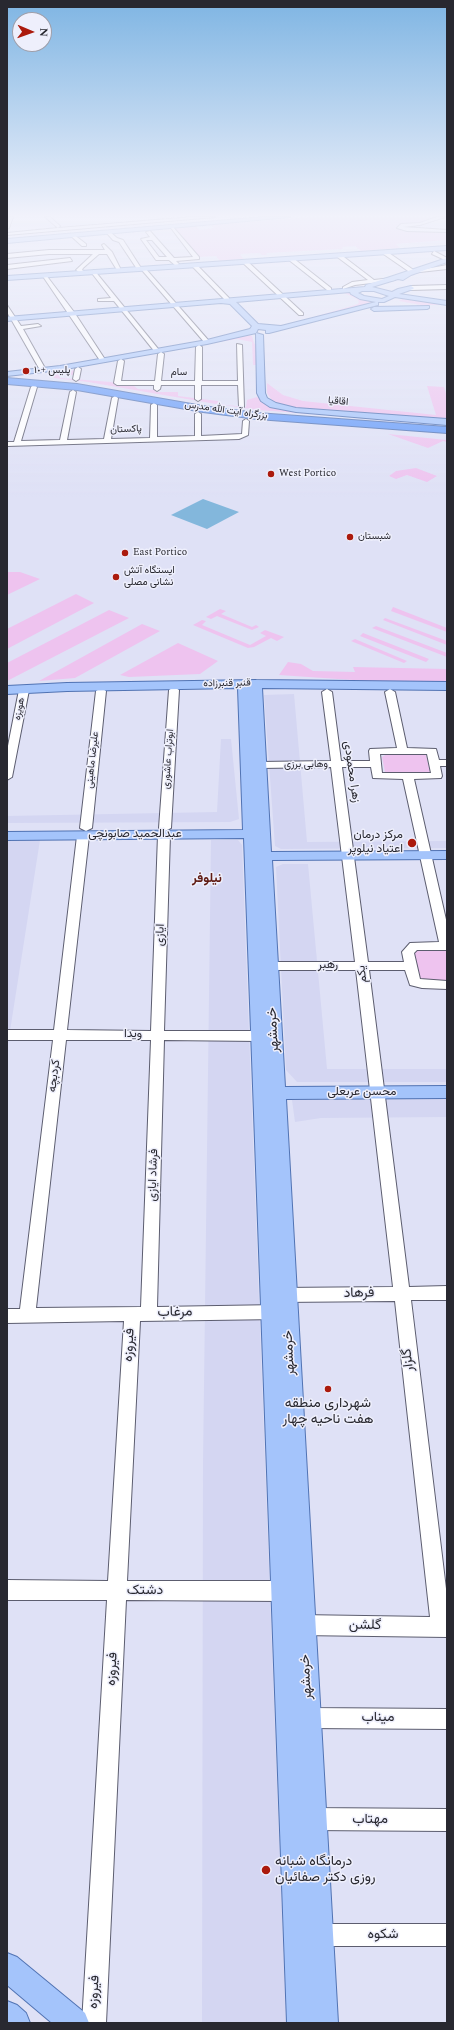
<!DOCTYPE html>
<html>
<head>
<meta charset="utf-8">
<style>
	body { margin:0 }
	#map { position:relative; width:454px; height:2030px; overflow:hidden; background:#dfe1f6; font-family:Spectral,serif }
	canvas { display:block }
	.frame { position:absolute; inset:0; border:8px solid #282830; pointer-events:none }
	.north { position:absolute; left:12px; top:12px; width:40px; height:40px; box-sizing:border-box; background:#eeeffc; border:1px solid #9f9faa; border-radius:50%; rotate:92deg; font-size:11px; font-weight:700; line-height:16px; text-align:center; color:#282830 }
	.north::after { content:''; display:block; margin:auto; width:14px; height:18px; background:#ab1a0d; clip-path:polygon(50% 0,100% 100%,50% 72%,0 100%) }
</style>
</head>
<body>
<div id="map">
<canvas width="454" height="2030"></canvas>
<div class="frame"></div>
<div class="north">N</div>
</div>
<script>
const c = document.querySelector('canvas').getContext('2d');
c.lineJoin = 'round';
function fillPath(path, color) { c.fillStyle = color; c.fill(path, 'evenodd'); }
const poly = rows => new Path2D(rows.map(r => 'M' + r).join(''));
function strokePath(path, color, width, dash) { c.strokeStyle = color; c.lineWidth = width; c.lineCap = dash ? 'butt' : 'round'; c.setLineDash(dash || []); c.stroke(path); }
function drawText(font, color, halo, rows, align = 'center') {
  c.font = font + ' Spectral,Vazirmatn,serif'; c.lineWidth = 3; c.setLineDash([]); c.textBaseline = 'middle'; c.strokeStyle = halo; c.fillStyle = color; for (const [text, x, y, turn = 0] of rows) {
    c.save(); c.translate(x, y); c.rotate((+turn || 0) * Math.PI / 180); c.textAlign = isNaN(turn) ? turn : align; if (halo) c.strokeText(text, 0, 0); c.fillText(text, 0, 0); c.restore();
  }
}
const built = poly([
	[294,694,307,842,447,841,447,848,281,849,275,846,264,695],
	[221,739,231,739,239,819,230,822,7,823,7,816,217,812],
	[40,839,40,840,7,1050,7,841],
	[211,840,238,840,242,845,286,2023,202,2023,203,1463],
	[283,864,308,864,327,1069,447,1069,447,1082,297,1082,286,1070,276,867],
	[447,1098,447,1117,321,1118,295,1122,292,1100]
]);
const green = poly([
	[310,217,440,217,418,224,401,225,395,227,406,230,447,233,447,240,396,244,400,248,361,251,355,246,342,247,343,249,266,253,267,255,262,255,259,253,240,254,243,259,220,261,216,256,199,257,175,228,195,226,200,230,214,228,211,225],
	[351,291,377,302,300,321,358,304,359,302,357,299,342,292],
	[402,299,447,304,447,305,421,305,399,301],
	[249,335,252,336,254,343,256,345,256,365,253,365,252,342,237,339,125,358],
	[75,370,75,375,60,375,60,378,111,382,123,385,134,386,138,389,155,390,156,392,178,392,178,396,218,401,219,403,226,405,246,407,247,400,257,397,270,406,286,410,447,424,258,410,210,403,88,382,54,378,54,376,58,373],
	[267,383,283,395,303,401,436,415,427,386,444,387,447,397,447,421,296,408,273,402,267,393],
	[388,434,447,440,447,442,443,441,428,448],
	[416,468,437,476,427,482,407,475,396,479,389,476,396,471],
	[7,572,20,572,40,579,7,595],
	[76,594,94,603,7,649,7,629],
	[393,607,447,628,447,632,391,611],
	[220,609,226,611,221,614,252,627,256,625,259,627,252,630,217,616,211,619,206,617],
	[109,610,129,618,7,681,7,663],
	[385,618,447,641,447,645,383,620],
	[202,620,206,621,202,625,250,645,266,636,260,633,265,630,284,637,277,641,271,638,254,647,248,648,193,625],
	[142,624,160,631,75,678,39,681],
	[376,626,447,653,447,657,372,628],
	[363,633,429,659,426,662,360,636],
	[355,639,407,661,404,663,351,641],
	[178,643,218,661,200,674,129,677,120,675],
	[288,662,301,664,313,671,355,672,353,667,447,669,447,682,397,683,279,675],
	[387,754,426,755,430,772,386,774,385,772,382,757],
	[447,949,447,981,419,980,413,952,416,950]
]);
const water = poly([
	[203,499,239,512,207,529,171,515]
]);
const minor = poly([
	[9,217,13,217,9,228,7,229,9,217],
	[45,217,50,217,60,226,58,228,193,217,215,217,7,235,7,233,58,228,45,217],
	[437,217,445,217,420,225,403,227,447,230,447,232,407,231,397,228,401,224,420,223,437,217],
	[173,227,199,257,199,259,176,261,179,264,176,266,169,260,156,260,141,239,150,237,146,232,150,231,174,258,193,257,171,228,173,227],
	[146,240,152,240,167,257,159,257,146,240],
	[105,231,109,231,117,238,123,240,141,268,145,268,209,341,209,343,205,343,141,269,137,269,119,242,113,240,105,231],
	[73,234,86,244,86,246,82,246,71,236,73,234],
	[104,244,112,252,121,270,117,270,107,254,99,254,83,268,82,270,85,272,82,274,76,270,93,254,49,254,7,258,7,254,49,250,105,250,102,245,104,244],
	[382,251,386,251,415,271,447,265,447,269,411,273,382,253,382,251],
	[434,251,447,258,447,261,432,254,434,251],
	[336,254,340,254,374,280,392,278,395,280,355,285,343,289,343,287,352,282,368,280,336,256,336,254],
	[70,258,72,261,7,269,7,265,70,258],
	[289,258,293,258,331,288,331,290,327,290,289,260,289,258],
	[243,261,247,261,303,313,303,315,299,315,243,263,243,261],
	[192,264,196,264,229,298,229,300,225,300,192,266,192,264],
	[94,270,159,350,159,352,155,352,114,301,98,301,98,299,111,298,91,272,94,270],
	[42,275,46,275,74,312,106,361,105,362,101,362,42,275],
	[447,285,447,289,411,290,408,288,411,286,447,285],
	[7,305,21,326,38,324,41,326,23,329,46,370,45,371,40,370,7,312,7,305],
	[237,344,242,345,244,407,239,406,238,385,201,385,201,399,198,401,195,399,195,385,161,385,160,389,157,391,154,389,154,385,117,385,114,383,118,361,121,359,124,361,121,381,155,381,158,354,161,352,164,354,161,381,195,381,196,347,199,345,202,347,202,381,238,381,237,344],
	[78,367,81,369,79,379,76,381,73,379,75,369,78,367],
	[34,385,37,387,21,441,60,440,70,392,73,390,76,392,67,440,104,439,112,398,115,396,118,398,111,439,150,438,151,405,154,403,157,405,157,437,195,436,195,414,198,412,201,414,201,436,242,434,243,421,246,419,249,421,248,435,239,439,7,446,7,442,14,442,31,387,34,385],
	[24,687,29,690,12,777,7,780,7,751,19,690,24,687],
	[174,687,179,690,171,828,165,831,159,828,169,690,174,687],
	[101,688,106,691,92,828,86,831,80,828,96,691,101,688],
	[327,689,332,692,341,761,370,761,369,751,370,749,397,748,385,692,390,689,395,692,407,748,436,749,439,760,447,760,447,766,440,766,442,776,441,778,414,779,447,924,447,950,417,950,414,953,420,979,447,981,447,989,422,988,410,985,405,970,369,970,409,1287,447,1286,447,1300,411,1300,447,1597,447,1637,299,1635,292,1632,289,1625,292,1618,299,1615,430,1617,395,1301,280,1302,274,1300,272,1295,274,1290,280,1288,393,1287,356,970,270,970,266,969,264,966,266,963,270,962,355,962,331,767,260,768,255,765,260,762,331,761,322,692,327,689],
	[380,754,427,754,431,773,382,773,380,754],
	[342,767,371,767,373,778,403,779,439,942,410,943,402,952,404,962,368,962,342,767],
	[164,832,170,835,164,1031,259,1031,264,1033,266,1036,264,1039,259,1041,164,1040,157,1307,279,1305,285,1307,287,1312,285,1317,279,1319,140,1321,127,1581,282,1581,289,1584,292,1591,289,1598,282,1601,126,1600,106,2023,82,2023,107,1600,7,1600,7,1580,108,1581,124,1321,7,1323,7,1309,20,1309,53,1040,7,1040,7,1030,54,1030,77,836,83,833,89,836,67,1030,151,1031,158,835,164,832],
	[66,1040,151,1040,141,1307,36,1308,66,1040],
	[309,1708,447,1709,447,1729,309,1728,302,1725,299,1718,302,1711,309,1708],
	[310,1808,447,1809,447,1831,310,1830,302,1827,299,1819,302,1811,310,1808],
	[320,1924,447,1924,447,1946,320,1946,312,1943,309,1935,312,1927,320,1924]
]);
const major = poly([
	[264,217,290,217,7,243,7,239,264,217],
	[447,246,447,250,7,280,7,276,447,246],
	[447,258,447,262,411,275,403,280,398,279,372,287,392,292,398,289,411,286,414,288,413,289,399,294,447,301,447,305,395,297,384,302,378,302,378,305,269,333,266,333,266,330,258,329,256,333,207,344,60,370,7,376,7,372,60,366,207,340,250,329,252,326,230,304,221,303,7,321,7,317,365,287,366,285,447,258],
	[362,291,374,291,389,296,382,299,364,296,358,293,362,291],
	[350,292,351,294,360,299,376,302,281,326,258,324,236,302,350,292],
	[429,306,429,308,427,309,374,311,371,309,374,307,429,306],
	[256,333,263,335,265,393,267,398,276,403,296,408,447,419,447,425,296,412,270,407,261,401,257,393,256,333],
	[256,680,447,682,447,690,262,688,271,852,447,851,447,859,272,860,285,1087,447,1086,447,1098,286,1099,338,2023,287,2023,244,838,7,840,7,832,243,830,238,688,67,691,7,694,7,686,67,683,256,680],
	[7,1953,17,1957,85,2013,89,2023,52,2023,7,1985,7,1953],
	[7,2001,17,2005,26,2013,30,2023,7,2023,7,2001]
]);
const highway = poly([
	[7,378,77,384,203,406,257,413,447,427,447,433,257,419,203,412,77,390,7,384,7,378]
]);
const markers = [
	[26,371,4,"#ab1a0d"],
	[271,474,4,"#ab1a0d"],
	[350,537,4,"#ab1a0d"],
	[125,553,4,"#ab1a0d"],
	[116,577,4,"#ab1a0d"],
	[412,843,5,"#ab1a0d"],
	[328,1389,4,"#ab1a0d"],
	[266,1870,5,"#ab1a0d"]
];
const farPoinames = [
	["پلیس +۱٠",34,371],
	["West Portico",279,474],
	["شبستان",358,537],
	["East Portico",133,553],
	["ایستگاه آتش",124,571],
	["نشانی مصلی",124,583]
];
const farStreetnames = [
	["سام",179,373],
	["اقاقیا",338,402,5],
	["بزرگراه آیت الله مدرس",226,411,8],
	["پاکستان",126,430,-2],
	["قنبر قنبرزاده",227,684,-1],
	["هویزه",20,709,-79],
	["ابوتراب عاشوری",169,759,-86],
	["علیرضا ماهینی",93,760,-84],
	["وهابی برزی",306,765]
];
const streetNames = [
	["زهرا محمودی",351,772,82],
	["عبدالحمید صابونچی",135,835],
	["ایازی",161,935,-88],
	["رهبر",328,966],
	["یکم",363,974,-97],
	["ویدا",133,1035],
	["کردبچه",55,1076,-83],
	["محسن عربعلی",362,1093],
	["فرشاد ایازی",154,1175,-88]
];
const poiNames = [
	["مرکز درمان",403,836],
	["اعتیاد نیلوپر",403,850]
];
const neighbourhoodNames = [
	["نیلوفر",207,879]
];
const nearStreetnames = [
	["خرمشهر",274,1030,-93],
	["فرهاد",359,1294,-1],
	["مرغاب",175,1313,-1],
	["فیروزه",130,1345,-87],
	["خرمشهر",290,1353,-93],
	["گلزار",409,1360,-97],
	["دشتک",145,1591],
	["گلشن",365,1626,1],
	["فیروزه",113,1669,-87],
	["خرمشهر",307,1677,-93],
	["میناب",378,1718],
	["مهتاب",370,1820],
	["شکوه",383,1935],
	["فیروزه",95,1992,-87]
];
const nearPoinames = [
	["شهرداری منطقه",328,1404],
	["هفت ناحیه چهار",328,1420],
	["درمانگاه شبانه",275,1862,"left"],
	["روزی دکتر صفائیان",275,1878,"left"]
];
fillPath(built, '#d4d6f2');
fillPath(green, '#eec3ef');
fillPath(water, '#83b7dc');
strokePath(minor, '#5c5d6f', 2);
strokePath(major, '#5173b3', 2);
strokePath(highway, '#5173b3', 2);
fillPath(minor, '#fff');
fillPath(major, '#a4c4fb');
fillPath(highway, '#679cf9');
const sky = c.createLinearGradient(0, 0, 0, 501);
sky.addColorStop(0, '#7fb5e3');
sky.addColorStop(0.43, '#f1f2fb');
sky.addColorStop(1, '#f1f2fb00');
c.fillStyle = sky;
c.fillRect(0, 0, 454, 501);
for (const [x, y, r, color] of markers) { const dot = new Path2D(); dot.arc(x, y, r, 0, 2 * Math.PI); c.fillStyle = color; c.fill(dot); strokePath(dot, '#eeeffc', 1.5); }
drawText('10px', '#282830', '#eeeffc', farPoinames, 'left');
drawText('10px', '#282830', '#eeeffc', farStreetnames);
drawText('12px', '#282830', '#eeeffc', streetNames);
drawText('12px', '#282830', '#eeeffc', poiNames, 'right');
drawText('bold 13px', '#601c14', '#eeeffc', neighbourhoodNames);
drawText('14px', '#282830', '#eeeffc', nearStreetnames);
drawText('14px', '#282830', '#eeeffc', nearPoinames);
</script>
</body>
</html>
